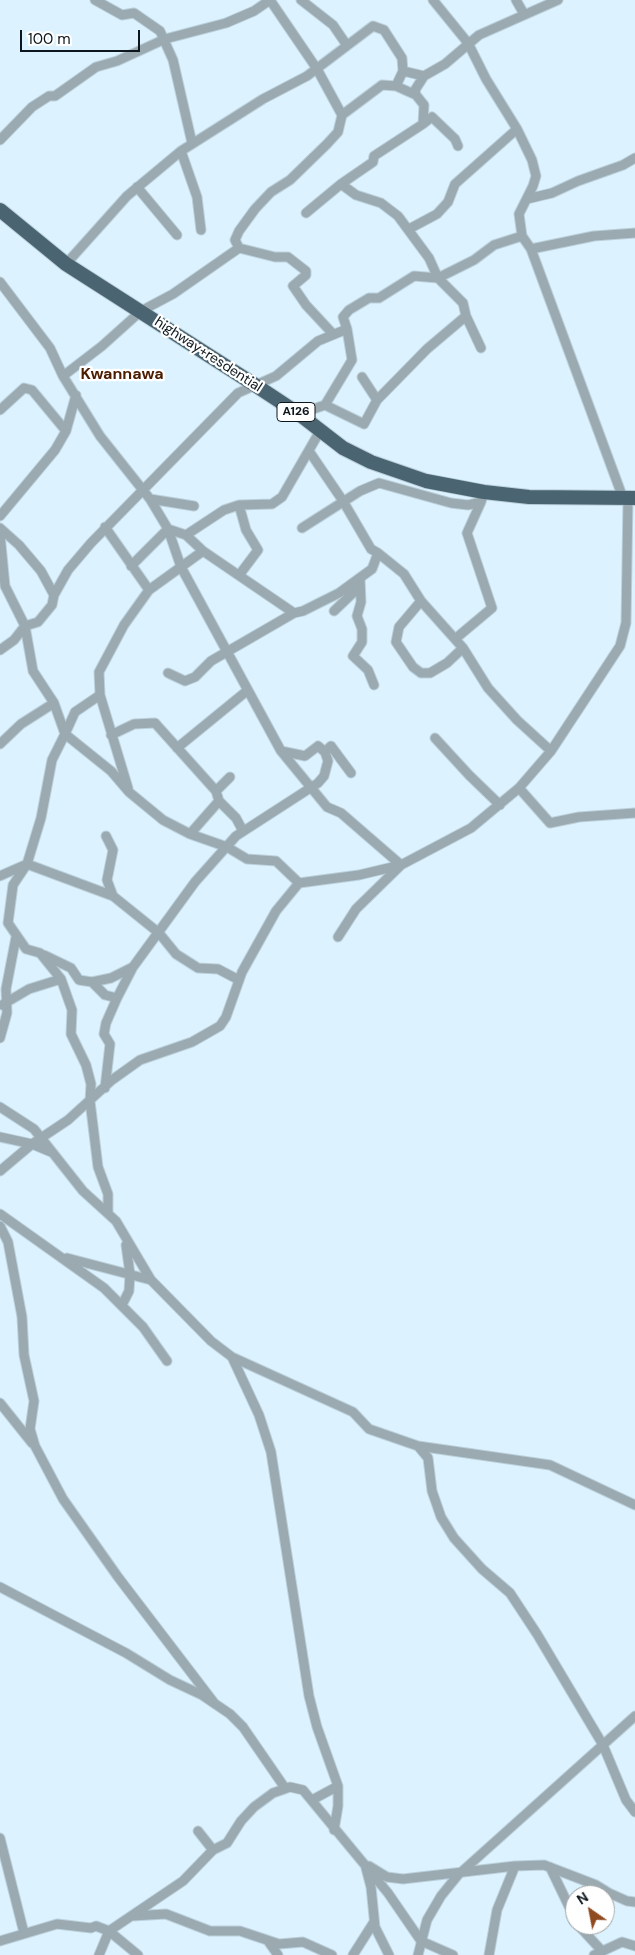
<!DOCTYPE html>
<html>
<head>
<meta charset="utf-8">
<style>
	body { margin:0 }
	#map { position:relative; width:635px; height:1955px; overflow:hidden; background:#dcf3ff; font-family:"DM Sans",sans-serif }
	canvas { display:block }
	.north { position:absolute; left:565px; top:1885px; width:50px; height:50px; box-sizing:border-box; background:#fff; border:1px solid #9ea2a4; border-radius:50%; rotate:327deg; font-size:14px; font-weight:700; line-height:20px; text-align:center; color:#0c161c }
	.north::after { content:''; display:block; margin:auto; width:18px; height:22px; background:#8f4a20; clip-path:polygon(50% 0,100% 100%,50% 72%,0 100%) }
	.scale { position:absolute; left:20px; top:30px; width:120px; height:22px; box-sizing:border-box; border:2px solid #0c161c; border-top:0; padding-left:6px; font-size:15px; line-height:18px; white-space:nowrap; color:#0c161c; -webkit-text-stroke:4px #fff; paint-order:stroke }
</style>
</head>
<body>
<div id="map">
<canvas width="635" height="1955"></canvas>
<div class="north">N</div>
<div class="scale">100 m</div>
</div>
<script>
const c = document.querySelector('canvas').getContext('2d');
c.lineJoin = 'round';
const poly = rows => new Path2D(rows.map(r => 'M' + r).join(''));
function strokePath(path, color, width, dash) { c.strokeStyle = color; c.lineWidth = width; c.lineCap = dash ? 'butt' : 'round'; c.setLineDash(dash || []); c.stroke(path); }
function drawText(font, color, halo, rows, align = 'center') {
  c.font = font + ' "DM Sans",sans-serif'; c.lineWidth = 4.5; c.setLineDash([]); c.textBaseline = 'middle'; c.strokeStyle = halo; c.fillStyle = color; for (const [text, x, y, turn = 0] of rows) {
    c.save(); c.translate(x, y); c.rotate((+turn || 0) * Math.PI / 180); c.textAlign = isNaN(turn) ? turn : align; if (halo) c.strokeText(text, 0, 0); c.fillText(text, 0, 0); c.restore();
  }
}
const minor = poly([
	[95,0,122,15,134,13,160,31,173,60,192,143],
	[270,0,317,69,342,115],
	[301,0,333,25,346,44],
	[516,0,524,14],
	[403,71,424,76],
	[423,124,432,117,455,139,458,146],
	[0,140,32,107,49,96,55,96,96,67,117,61,165,39,226,23,254,11,270,0],
	[181,151,197,197,201,230],
	[341,184,356,195,381,203,398,216,429,258,438,278,463,303,466,316,481,348],
	[137,187,177,235],
	[527,199,552,193,578,181,623,165,635,158],
	[306,213,341,184,373,162,374,156,423,124,424,105,416,95,415,90,424,76,445,64,479,35,558,0],
	[409,229,437,214,448,202,455,184,517,129],
	[522,236,531,249,623,498],
	[239,248,235,240,239,231,255,209,271,192,290,180,327,144,338,132,342,115,382,85,396,86,416,95],
	[531,249,594,236,635,233],
	[66,264,127,196,181,151,263,99,307,76,373,26,384,30,402,58,403,71,396,86],
	[0,282,50,348,63,376,100,436,150,499,168,529,181,567,281,751,327,807,341,813,401,865,356,909,338,937],
	[63,376,102,346,141,311,173,294,239,248,275,257,288,257,306,271,306,275,293,286,306,305,333,334],
	[362,377,377,400],
	[325,405,364,424,377,400,427,349,466,316],
	[0,410,24,388,32,390,66,431],
	[299,414,325,405,352,360,347,329,343,317,349,310,369,298,379,298,414,276,438,278,474,260,494,245,522,236,519,214,533,186,536,176,532,160,517,129,486,79,468,43,433,0],
	[150,499,194,506],
	[239,505,246,530,258,550,240,574],
	[0,516,55,450,66,431,76,395],
	[105,527,149,590],
	[0,528,19,545,41,571,54,595],
	[302,528,360,491,379,483,451,503,468,505,481,502,484,492],
	[0,534,5,586,25,626,33,671,54,703,65,734,52,760,41,818,27,864,13,885,8,923,26,949,40,953,61,979,72,1010,71,1034,86,1065,91,1084,90,1101,98,1167,108,1194,108,1213],
	[203,551,294,613],
	[378,553,404,574,421,601,463,648,488,688,517,720,551,751],
	[131,566,168,529,186,535],
	[360,578,361,602,357,616,362,629,362,642,353,656,368,670,374,685],
	[421,601,399,627,396,642,413,667,421,673,430,673,447,663,463,648],
	[334,611,355,591,351,584],
	[455,639,492,608,467,533,481,502],
	[0,650,14,640,25,626,38,622,52,605,54,595,68,570,91,543,238,393,276,376,318,341,347,329],
	[168,673,185,681,195,677,211,661,294,613,303,611,339,593,372,569,378,553,371,549,343,501,309,451],
	[100,695,128,788],
	[111,735,134,724,155,723,216,791],
	[435,738,469,775,500,805],
	[0,744,21,724,54,703],
	[177,748,248,690],
	[325,752,331,746,351,773],
	[519,788,550,823,579,817,635,813],
	[219,801,236,818,243,831],
	[190,834,219,801,216,791,230,777],
	[106,836,113,850,107,880,113,896],
	[0,876,27,864,113,896,159,933,176,954,198,968,218,969,239,980],
	[299,883,276,861,247,859,227,847,190,834,163,820,129,792,111,771,65,734,75,712,100,695,99,672,124,625,149,590,203,551,186,535,224,510,239,505,272,504,282,497,320,431],
	[44,955,71,968,79,980,92,982,105,995,117,998,106,1023,104,1034,110,1044,105,1088],
	[92,982,111,978,133,967,195,882,236,836,318,783,324,776,328,761,325,752,318,746,305,756,281,751],
	[117,998,133,967],
	[2,1005,29,989,61,979],
	[0,1038,7,1013,6,989,16,937],
	[0,1107,34,1129,83,1191,116,1221,151,1280,211,1341,232,1357,259,1415,271,1452,309,1696,317,1727,338,1786,338,1806,334,1830],
	[0,1137,32,1144,68,1120,112,1080,140,1060,192,1042,220,1026,226,1017,242,972,276,911,299,883,359,875,401,865,471,828,519,788,551,751,620,646,626,623,628,498],
	[0,1171,32,1144,51,1152],
	[0,1214,104,1288,143,1327,167,1361],
	[0,1226,8,1242,22,1317,24,1355,34,1401,30,1429,35,1446,63,1499,118,1577,215,1704],
	[67,1258,151,1280],
	[122,1305,129,1291,130,1274,126,1245],
	[232,1357,353,1412,369,1429,418,1446,428,1458,432,1491,441,1517,454,1538,482,1569,510,1593,537,1634,603,1745,626,1800,635,1812],
	[0,1403,32,1443],
	[418,1446,550,1465,635,1505],
	[0,1587,126,1653,170,1680,202,1695,230,1714,243,1727,285,1788],
	[312,1800,338,1786],
	[198,1831,213,1850],
	[0,1838,24,1933],
	[369,1866,387,1877,403,1879,515,1866,544,1865,596,1885,609,1893,627,1901,635,1902],
	[550,1867,575,1919],
	[366,1868,371,1887,375,1927,389,1955],
	[132,1916,166,1914,210,1931,240,1931,279,1944,303,1942,332,1955],
	[578,1925,602,1951],
	[0,1941,57,1924,91,1928,96,1926,109,1931,138,1955],
	[268,1941,278,1955],
	[99,1955,109,1931,183,1881,213,1850,227,1843,241,1821,254,1807,273,1793,290,1787,303,1790,388,1893,421,1941,453,1955],
	[353,1955,374,1922],
	[418,1955,427,1920,441,1896,458,1875,635,1716],
	[489,1955,497,1910,515,1866],
	[594,1955,622,1942,635,1946]
]);
const trunk = poly([
	[0,210,66,264,255,385,299,414,343,448,371,462,426,481,484,492,529,497,635,498]
]);
const shields = [
	[296,412,38]
];
const shieldNames = [
	["A126",296,412]
];
const streetNames = [
	["highway+resdential",208,355,33]
];
const quarterNames = [
	["Kwannawa",122,375]
];
strokePath(minor, '#bbd0db', 11);
strokePath(trunk, '#bbd0db', 16);
strokePath(minor, '#9ba9b0', 9);
strokePath(trunk, '#4a6472', 14);
for (const [x, y, w] of shields) { const box = new Path2D(); box.roundRect(x - w / 2, y - 9.5, w, 19, 4); c.fillStyle = '#fff'; c.fill(box); strokePath(box, '#0c161c', 1); }
drawText('bold 12px', '#0c161c', null, shieldNames);
drawText('14px', '#0c161c', '#fff', streetNames);
drawText('bold 16px', '#4a1c00', '#fff', quarterNames);
</script>
</body>
</html>
